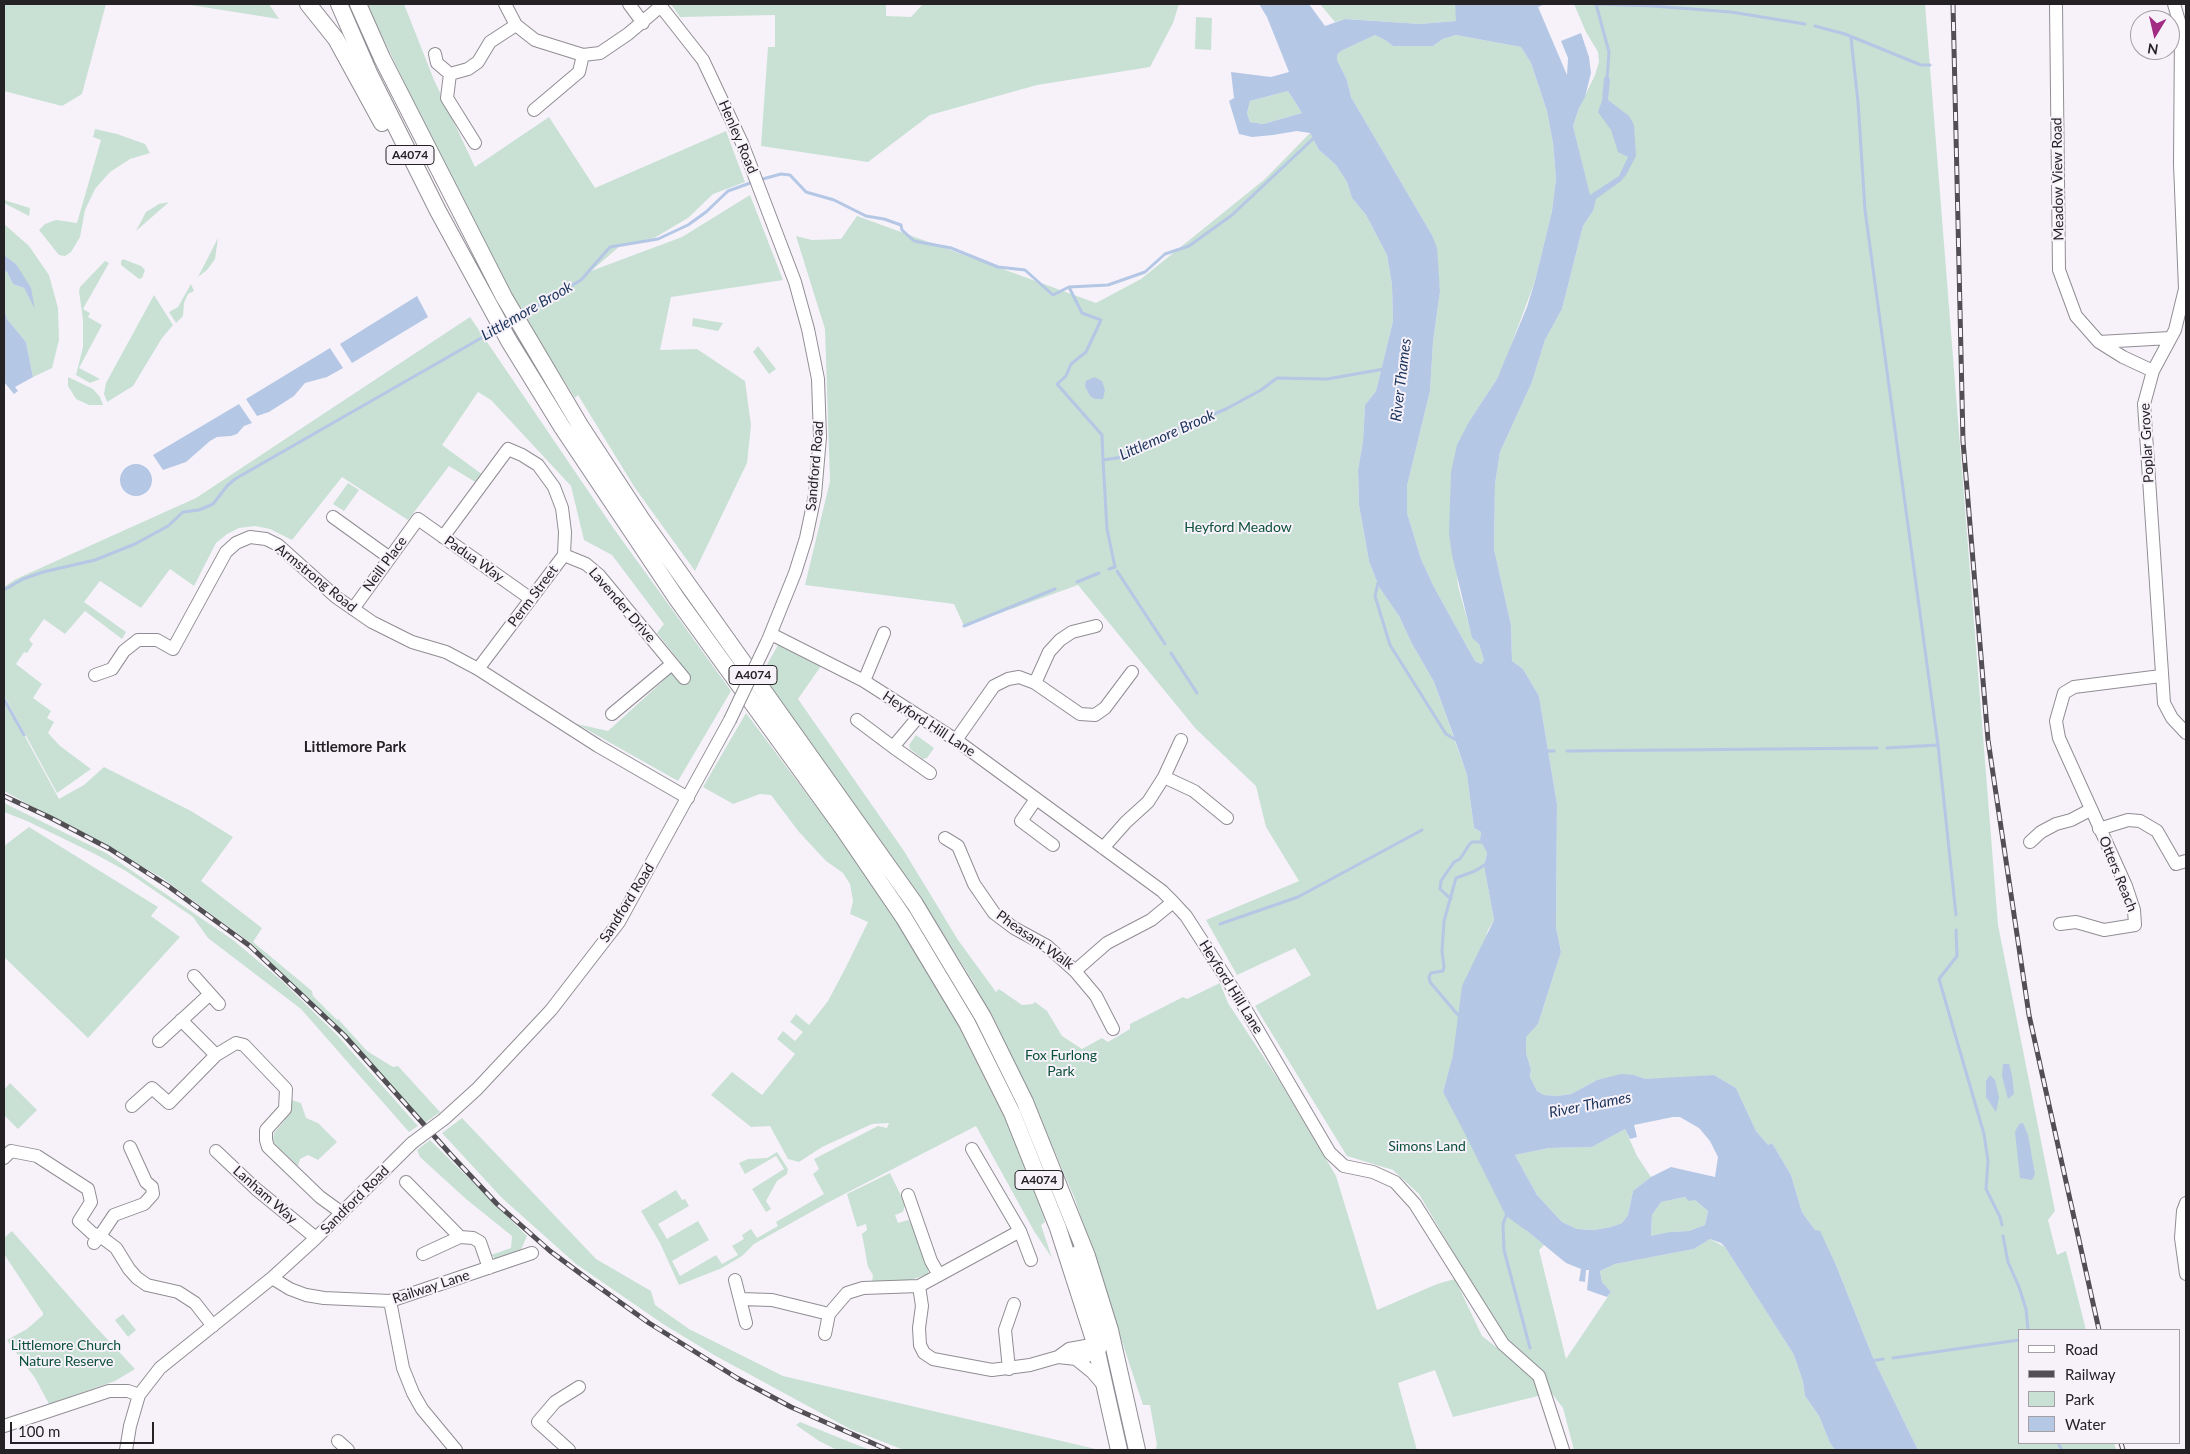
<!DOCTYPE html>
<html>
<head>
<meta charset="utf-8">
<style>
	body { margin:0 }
	#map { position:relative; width:2190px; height:1454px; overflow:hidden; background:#f7f2fa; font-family:Lato,sans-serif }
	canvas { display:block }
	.frame { position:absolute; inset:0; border:5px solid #242225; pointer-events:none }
	.legend { position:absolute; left:2018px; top:1329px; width:162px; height:115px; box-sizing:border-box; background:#f7f2fa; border:1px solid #a39fa5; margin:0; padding:6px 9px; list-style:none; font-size:15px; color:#242225 }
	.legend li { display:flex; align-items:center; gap:10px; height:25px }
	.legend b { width:25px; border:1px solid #a39fa5 }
	.north { position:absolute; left:2130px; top:10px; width:50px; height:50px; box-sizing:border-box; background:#f7f2fa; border:1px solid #a39fa5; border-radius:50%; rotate:189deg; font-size:14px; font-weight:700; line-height:20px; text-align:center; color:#242225 }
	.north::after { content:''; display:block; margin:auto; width:18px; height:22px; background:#a22b83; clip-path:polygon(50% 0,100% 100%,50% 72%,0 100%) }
	.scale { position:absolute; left:10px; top:1422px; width:144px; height:22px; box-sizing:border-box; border:2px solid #242225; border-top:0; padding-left:6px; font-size:15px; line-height:18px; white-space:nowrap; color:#242225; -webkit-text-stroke:4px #f7f2fa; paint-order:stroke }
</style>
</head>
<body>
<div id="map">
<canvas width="2190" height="1454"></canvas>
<div class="frame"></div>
<ul class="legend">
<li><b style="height:6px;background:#fff"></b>Road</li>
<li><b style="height:6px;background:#514f53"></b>Railway</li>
<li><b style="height:14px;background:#c8e1d4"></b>Park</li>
<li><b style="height:14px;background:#b4c7e5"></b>Water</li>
</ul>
<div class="north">N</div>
<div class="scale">100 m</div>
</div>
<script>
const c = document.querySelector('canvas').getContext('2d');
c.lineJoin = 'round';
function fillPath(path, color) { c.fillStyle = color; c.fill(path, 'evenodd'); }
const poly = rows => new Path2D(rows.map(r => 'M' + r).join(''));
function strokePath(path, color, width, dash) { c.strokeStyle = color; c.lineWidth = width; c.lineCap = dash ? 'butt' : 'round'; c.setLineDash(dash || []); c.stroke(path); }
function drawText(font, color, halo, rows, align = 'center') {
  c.font = font + ' Lato,sans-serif'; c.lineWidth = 4; c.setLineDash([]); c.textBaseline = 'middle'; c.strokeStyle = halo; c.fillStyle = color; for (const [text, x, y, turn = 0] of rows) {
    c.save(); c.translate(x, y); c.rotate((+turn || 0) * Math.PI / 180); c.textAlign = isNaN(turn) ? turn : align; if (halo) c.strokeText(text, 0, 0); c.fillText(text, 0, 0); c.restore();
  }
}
const green = poly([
	[8,4,106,4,82,94,62,106,4,91,4,5],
	[184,4,269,4,279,19],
	[367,4,404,4,434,80,475,167,549,117,595,188,726,131,745,182,713,194,688,218,654,238,620,246,591,271,682,237,750,195,783,280,671,297,660,350,697,349,745,381,751,425,747,463,695,571,635,488,578,395,575,398,516,304,451,181],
	[671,4,886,4,886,16,911,17,923,4,1179,4,1173,23,1150,67,1037,85,930,115,868,162,761,146,768,47,775,47,775,15,680,17],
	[1320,4,1455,4,1457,21,1420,24,1346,19,1335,22],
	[1574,4,1925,4,1998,925,2055,1211,2048,1220,2057,1255,2066,1251,2086,1330,2019,1330,2019,1443,2114,1443,2116,1450,1918,1450,1874,1360,1836,1265,1827,1247,1802,1212,1791,1175,1772,1143,1768,1145,1756,1131,1736,1088,1714,1075,1668,1079,1646,1079,1634,1075,1597,1080,1571,1094,1557,1096,1544,1095,1537,1091,1530,1077,1531,1069,1526,1053,1526,1036,1538,1024,1561,952,1556,927,1557,804,1539,696,1523,669,1512,661,1511,625,1494,549,1495,484,1500,452,1532,382,1545,340,1562,309,1583,226,1593,211,1573,126,1579,108,1595,75,1599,62,1598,52,1586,32],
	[1196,17,1212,18,1211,50,1195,49],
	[1375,35,1385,40,1393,46,1433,46,1443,39,1456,35,1521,47,1531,63,1547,111,1553,143,1556,179,1552,211,1535,281,1506,359,1497,379,1470,420,1451,472,1451,502,1458,586,1472,637,1479,644,1484,660,1481,664,1475,661,1434,587,1421,559,1407,513,1407,486,1430,391,1433,342,1440,291,1436,248,1432,235,1351,97,1347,80,1337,60,1337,55,1341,51],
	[1288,91,1302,113,1263,124,1250,122,1247,113,1250,101],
	[95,129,117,134,145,144,150,153,130,159,110,172,95,189,85,210,80,237,71,252,65,256,59,255,39,230,45,224,56,220,77,223,101,140,93,137],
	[1310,133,1319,150,1336,165,1347,182,1352,198,1366,215,1387,255,1392,285,1393,321,1376,391,1365,405,1363,441,1358,470,1359,505,1369,561,1379,587,1399,616,1411,642,1434,682,1467,775,1474,828,1481,832,1480,840,1487,853,1484,866,1494,920,1488,930,1443,1092,1527,1231,1544,1245,1539,1250,1566,1359,1611,1292,1602,1282,1600,1271,1615,1264,1694,1249,1710,1239,1725,1247,1794,1355,1803,1382,1805,1396,1819,1416,1830,1443,1835,1450,1574,1450,1563,1408,1524,1357,1506,1342,1419,1194,1393,1170,1347,1156,1255,1006,1311,975,1295,948,1237,975,1206,920,1299,881,1266,827,1256,786,1196,729,1078,585,964,626,954,604,805,585,830,481,825,329,796,236,812,240,841,239,857,216,1096,303,1141,279,1265,179],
	[4,200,30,208,29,216,4,203],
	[169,202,136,231,146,212,159,204],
	[4,224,29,246,49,275,58,308,59,340,52,368,33,377,26,342,7,319,4,308,4,271,7,272,13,284,24,288,35,308,16,264,4,255],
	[218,238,215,259,207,270,198,277],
	[123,259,141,266,145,270,142,278,139,279,121,265,121,261],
	[105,261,109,263,83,309,90,313,88,317,102,325,79,368,100,379,90,383,76,375,83,347,83,320,79,291,80,287],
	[191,284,194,291,188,294,184,303,183,316,176,323,169,312,178,307],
	[154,295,173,325,162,338,133,386,107,402,104,394,106,383],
	[470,317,614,529,731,691,678,781,577,724,608,731,662,682,680,662,657,633,664,624,612,555,584,540,571,486,491,400,478,392,442,445,483,475,477,483,449,466,408,520,342,477,292,540,270,529,255,526,239,528,227,534,216,543,194,586,170,569,141,608,100,581,84,602,126,632,122,639,85,611,65,634,44,619,29,640,33,644,27,653,24,652,16,664,42,684,33,698,51,711,47,718,54,722,48,733,60,746,91,769,57,793,4,695,4,587,16,579,196,498],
	[693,318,723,323,718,331,692,326],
	[758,346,776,369,769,374,753,352],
	[68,377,93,389,100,397,103,405,89,405,76,399,68,386],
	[348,483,359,490,344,511,333,504],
	[778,645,821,666,798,699,904,851,958,940,996,992,999,989,1022,1005,1033,1004,1035,1002,1047,1011,1062,1036,1082,1049,1102,1038,1108,1042,1130,1029,1130,1024,1183,997,1187,999,1220,983,1228,1003,1280,1082,1336,1176,1377,1310,1437,1284,1455,1279,1482,1336,1535,1377,1542,1395,1453,1417,1435,1370,1398,1383,1417,1450,1155,1450,1157,1445,1150,1405,1143,1405,1075,1199,1033,1101,972,980,918,893,761,675],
	[4,698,59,799,84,785,104,767,191,811,233,837,201,881,262,928,253,942,312,991,313,996,337,1020,338,1019,367,1051,393,1067,398,1066,440,1112,425,1123,252,944,161,877,4,791],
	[746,713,854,857,911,941,972,1049,1025,1157,1035,1183,1045,1222,1041,1225,1052,1258,1034,1231,976,1126,827,1203,754,1244,742,1256,722,1268,679,1285,660,1243,641,1211,676,1190,682,1200,685,1199,689,1206,658,1224,667,1239,698,1221,709,1240,672,1261,680,1276,716,1255,722,1264,738,1255,732,1246,744,1239,742,1235,751,1229,757,1238,778,1226,776,1222,824,1194,813,1174,819,1169,814,1159,878,1126,887,1128,889,1123,872,1124,822,1147,799,1162,788,1159,770,1126,751,1127,711,1095,732,1072,762,1095,795,1054,777,1039,783,1031,795,1041,803,1032,790,1022,796,1014,809,1025,814,1019,828,1001,846,967,868,922,850,914,853,901,850,884,843,873,826,861,799,832,771,795,760,794,733,804,703,787],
	[916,735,934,748,927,758,923,759,910,749,909,745],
	[4,803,106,853,233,940,282,981,336,1034,418,1126,409,1132,301,1009,208,938,193,917,126,871,95,854,27,821,4,812],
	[29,827,158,907,151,916,180,937,88,1038,4,957,4,846],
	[10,1083,37,1110,18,1129,4,1115,4,1090],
	[292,1100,301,1103,306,1118,318,1123,337,1142,318,1160,308,1155,300,1159,298,1166,275,1144,273,1140,274,1133,285,1120,283,1117],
	[462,1118,596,1259,651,1291,655,1305,689,1329,783,1376,1100,1450,904,1450,850,1429,714,1355,663,1324,576,1264,502,1198,442,1133],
	[1625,1129,1637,1156,1651,1177,1633,1191,1628,1215,1622,1223,1611,1227,1594,1230,1577,1229,1562,1222,1537,1195,1515,1155,1549,1148,1592,1147],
	[430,1140,527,1236,520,1252,499,1261,491,1255,511,1248,512,1236,466,1199,420,1157,417,1150],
	[777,1152,788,1169,787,1174,777,1181,766,1201,771,1209,766,1212,752,1189,784,1169,776,1156,745,1174,739,1163,748,1159,767,1158],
	[890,1173,905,1204,903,1212,895,1215,898,1223,908,1220,913,1223,928,1267,928,1274,908,1281,872,1282,873,1275,868,1267,862,1234,867,1230,866,1224,857,1227,847,1194],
	[1685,1197,1695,1200,1708,1211,1705,1225,1689,1231,1670,1232,1651,1237,1652,1215,1661,1202],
	[12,1231,95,1326,135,1369,115,1381,49,1404,35,1378,7,1340,27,1329,43,1315,43,1313,4,1254,4,1238],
	[123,1314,136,1330,128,1337,115,1320],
	[800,1422,870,1450,837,1450,819,1441,796,1425]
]);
const water = poly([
	[1259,4,1309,4,1325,26,1345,19,1420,24,1456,21,1455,4,1545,4,1538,7,1567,75,1568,58,1561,41,1581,33,1589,57,1591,73,1585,97,1579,108,1573,126,1590,195,1619,176,1628,157,1618,152,1611,130,1598,112,1602,101,1604,78,1607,76,1610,79,1608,100,1629,116,1634,125,1636,156,1626,175,1621,181,1596,199,1593,211,1583,226,1562,309,1545,340,1532,382,1500,452,1495,484,1494,549,1511,625,1512,661,1523,669,1539,696,1557,804,1556,927,1561,952,1538,1024,1526,1037,1526,1053,1531,1069,1530,1077,1537,1091,1544,1095,1557,1096,1571,1094,1597,1080,1621,1074,1634,1075,1646,1079,1714,1075,1736,1088,1756,1131,1768,1145,1772,1143,1791,1175,1802,1212,1815,1230,1820,1231,1836,1265,1874,1360,1918,1450,1835,1450,1830,1443,1819,1416,1805,1396,1803,1382,1794,1355,1725,1247,1721,1243,1710,1239,1694,1249,1615,1264,1600,1271,1602,1282,1611,1292,1607,1297,1587,1290,1589,1270,1586,1270,1585,1282,1579,1281,1581,1269,1566,1263,1527,1231,1506,1216,1462,1128,1443,1092,1453,1055,1462,986,1494,920,1484,866,1487,853,1480,840,1481,832,1474,828,1467,775,1455,740,1434,682,1411,642,1399,616,1379,587,1369,561,1359,505,1358,470,1363,441,1365,405,1376,391,1393,321,1392,285,1387,255,1366,215,1352,198,1347,182,1336,165,1319,150,1310,133,1297,131,1273,135,1252,137,1239,134,1229,101,1234,98,1231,72,1271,77,1289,72,1267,17],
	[1375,35,1385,40,1393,46,1433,46,1443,39,1456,35,1521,47,1531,63,1547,111,1553,143,1556,179,1552,211,1535,281,1527,307,1497,379,1470,420,1457,445,1451,472,1449,533,1452,555,1472,638,1479,644,1484,660,1481,664,1475,661,1434,587,1421,559,1407,513,1407,486,1430,391,1433,342,1440,291,1437,248,1432,235,1351,97,1347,80,1337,60,1337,55,1341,51],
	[1288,91,1302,113,1263,124,1250,122,1247,113,1250,101],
	[1673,1117,1680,1117,1699,1128,1710,1141,1718,1157,1715,1177,1671,1167,1651,1177,1633,1191,1628,1215,1622,1223,1611,1227,1594,1230,1577,1229,1562,1222,1537,1195,1515,1155,1549,1148,1592,1147,1625,1129,1630,1139,1637,1137,1634,1125],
	[1685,1197,1689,1201,1695,1200,1708,1211,1705,1225,1689,1231,1670,1232,1651,1236,1652,1215,1661,1202],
	[4,255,16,264,31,288,35,309,24,288,13,284,7,272,4,271],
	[417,296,428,317,352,363,340,344],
	[4,308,7,319,26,342,33,377,15,387,18,391,14,394,4,382],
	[330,348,343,368,327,377,305,383,294,396,269,412,257,416,246,399],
	[1094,377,1102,381,1105,390,1103,399,1095,399,1090,396,1085,386,1086,381],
	[239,404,252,423,244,426,237,434,231,436,217,437,210,441,186,462,163,470,153,455],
	'120 480a16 16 0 1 1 32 0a16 16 0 1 1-32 0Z',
	[2003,1064,2009,1064,2012,1075,2014,1094,2008,1099,2002,1076],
	[1990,1075,1995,1080,1999,1097,1996,1112,1986,1097,1986,1081],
	[2023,1123,2028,1135,2035,1174,2032,1180,2020,1178,2015,1132,2019,1124]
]);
const stream = poly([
	[1595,4,1653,6,1731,12,1805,24],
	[1596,4,1609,52,1607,79],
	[1815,26,1845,34,1921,65,1930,65],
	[1851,38,1858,102,1865,210,1938,745,1956,915],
	[759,180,781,174,790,175,806,192,834,200,866,216,884,219,901,225,902,230,914,241,951,248,998,267,1025,270,1053,295,1069,287,1082,313,1101,320,1086,352,1071,364,1066,376,1057,384,1102,435,1103,460,1123,457,1152,440,1226,409,1261,390,1277,378,1327,379,1384,369],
	[1069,287,1108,285,1145,272,1165,254,1189,246,1232,215,1316,136],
	[520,316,581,280,610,247,658,239,688,225,706,212,728,191,753,182],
	[1103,460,1107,529,1115,567,1109,569],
	[1117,571,1165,644],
	[1077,582,1099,573],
	[1378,583,1375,596,1390,645,1446,734,1458,741],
	[4,590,23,579,43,572,95,560,135,544,168,526,183,512,199,510,213,504,227,486,235,479,497,329],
	[964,626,1055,589],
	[1171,653,1197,693],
	[4,699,24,735],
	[1887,748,1938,745],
	[1544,751,1554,751],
	[1567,751,1877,748],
	[1451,899,1440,889,1441,881,1454,862,1460,859,1469,845,1472,842,1483,842],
	[1220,924,1298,897,1422,830],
	[1956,930,1957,956,1939,979,1984,1134,1988,1161,1986,1189,2000,1217,2002,1225],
	[1458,1015,1430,982,1429,977,1431,973,1443,971,1444,967,1442,951,1444,921,1456,878,1475,871,1486,864],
	[1506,1216,1503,1224,1504,1250,1530,1348],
	[2003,1236,2008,1262,2019,1287,2026,1309,2028,1330],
	[1893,1358,2019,1340],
	[1871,1361,1883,1359],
	[2058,1443,2062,1450]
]);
const minor = poly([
	[505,4,516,25,535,40,583,55,600,53,628,34,661,6],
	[629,4,643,23],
	[659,4,703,60,742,143,795,282,808,329,818,379,820,437,815,495,806,538,795,573,768,640],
	[2056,4,2059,270,2076,316,2099,342,2123,357,2153,371],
	[2174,4,2181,28,2180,164,2185,289,2175,330,2153,371,2144,404,2164,703,2172,718,2186,733],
	[435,54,437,63,450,74],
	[534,110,579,72,583,55],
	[475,143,447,98,450,74,468,69,478,62,490,42,516,25],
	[2099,342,2170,338],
	[333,517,390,558],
	[443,537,508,449,522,455,538,465,554,487,562,508,565,532,564,555,478,669],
	[564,555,586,564,599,575,684,678],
	[353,609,418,519,531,599],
	[771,634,864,681,956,740,1162,891,1173,902,1186,916,1239,998,1330,1153,1344,1166,1373,1172,1395,1182,1415,1204,1503,1344,1539,1376,1563,1450],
	[95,675,112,669,124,651,138,640,157,640,173,649,226,552,236,543,250,537,266,539,278,545,336,597,372,622,412,642,446,652,478,669,598,746,688,798],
	[864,681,884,633],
	[1035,683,1049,652,1060,640,1072,632,1096,626],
	[612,714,672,664],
	[919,716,893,747,930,773],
	[857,720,893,747],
	[956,740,994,686,1008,679,1019,677,1035,683,1080,714,1095,715,1105,708,1132,672],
	[1164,777,1181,740],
	[1036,799,1021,821,1053,845],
	[2099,829,2128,820,2140,821,2157,831,2176,864,2186,861],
	[945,838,958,846,974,884,994,913,1014,928,1047,946,1075,971,1107,943,1151,920,1173,902],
	[2030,842,2041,832,2056,824,2071,820,2090,810],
	[1103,848,1126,822,1148,802,1164,777,1194,791,1227,818],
	[2060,924,2076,922,2104,930,2135,925,2134,910,2126,886,2059,738,2056,721,2064,693,2074,687,2161,676],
	[1075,971,1096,996,1113,1029],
	[194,976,219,1004],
	[181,1020,216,1055],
	[159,1041,210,994],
	[132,1106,152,1088,169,1103,216,1055,236,1043,244,1045,286,1089,285,1109,266,1130,266,1140,268,1147,320,1197,342,1213],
	[444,1119,477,1089,551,1010,619,922,730,720],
	[130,1147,146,1182,152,1187,153,1194,144,1204,114,1215,100,1236,116,1248,129,1269,137,1278,147,1285,178,1292,195,1303,213,1326],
	[972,1149,1020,1231,1031,1260],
	[216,1151,256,1189,316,1238],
	[4,1158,11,1151,37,1156,88,1189,91,1202,79,1221,92,1233,100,1236,94,1243],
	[406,1182,460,1237,473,1238,480,1242,489,1268],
	[908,1195,931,1261,939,1275],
	[2186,1203,2183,1211,2181,1238,2186,1274],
	[423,1254,460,1237],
	[272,1278,290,1289,306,1295,324,1298,390,1301,532,1253],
	[735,1280,746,1323],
	[919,1286,922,1306,919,1328,920,1345,924,1353,933,1359,992,1370,1030,1365,1058,1357,1076,1359,1098,1353,1103,1343,1077,1252],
	[740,1299,772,1300,829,1314],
	[390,1301,403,1368,413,1393,422,1409,456,1450],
	[825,1334,829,1314,847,1293,863,1288,919,1286,1020,1231],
	[1058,1357,1069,1349,1102,1343],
	[1076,1359,1092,1372,1105,1387],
	[1009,1369,1005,1330,1014,1304],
	[4,1426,109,1391,128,1391,139,1395],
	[338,1441,348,1450],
	[126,1450,130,1426,139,1395,160,1368,272,1278,316,1238,412,1143],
	[569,1450,538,1422,555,1402,579,1387]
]);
const major = poly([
	[308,4,336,39,382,123],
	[339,4,369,73,438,211,509,341,562,427,677,599,842,827,904,918,967,1023,1012,1113,1058,1228,1095,1343,1119,1450],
	[358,4,382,58,504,297,581,427,642,520,915,904,983,1017,1025,1102,1087,1256,1110,1330,1137,1450]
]);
const rail = poly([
	[1953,4,1963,441,1988,740,2029,1015,2099,1330],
	[4,796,51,818,110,849,168,886,250,946,344,1035,452,1156,497,1204,550,1251,589,1280,649,1323,737,1378,791,1407,888,1450],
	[2121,1443,2123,1450]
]);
const minorBridge = poly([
	[730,720,767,642],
	[412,1143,444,1119]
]);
const shields = [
	[410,155,48],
	[753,675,48],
	[1039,1180,48]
];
const shieldNames = [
	["A4074",410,155],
	["A4074",753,675],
	["A4074",1039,1180]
];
const streetNames = [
	["Henley Road",738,137,67],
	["Meadow View Road",2058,179,-91],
	["Poplar Grove",2147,443,-93],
	["Sandford Road",815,466,-85],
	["Padua Way",474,559,35],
	["Neill Place",385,564,-54],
	["Armstrong Road",316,578,39],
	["Perm Street",533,596,-53],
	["Lavender Drive",622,605,49],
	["Heyford Hill Lane",929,724,33],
	["Otters Reach",2118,874,68],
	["Sandford Road",627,903,-58],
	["Pheasant Walk",1035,940,35],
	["Heyford Hill Lane",1231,987,58],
	["Lanham Way",265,1195,41],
	["Sandford Road",355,1200,-45],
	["Railway Lane",431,1287,-18]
];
const parkNames = [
	["Heyford Meadow",1238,527],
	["Fox Furlong",1061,1055],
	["Park",1061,1071],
	["Simons Land",1427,1146],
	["Littlemore Church",66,1345],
	["Nature Reserve",66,1361]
];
const waterNames = [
	["Littlemore Brook",527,311,-30],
	["River Thames",1401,380,-83],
	["Littlemore Brook",1167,435,-24],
	["River Thames",1590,1105,-11]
];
const neighbourhoodNames = [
	["Littlemore Park",355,747]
];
fillPath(green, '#c8e1d4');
fillPath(water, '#b4c7e5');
strokePath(stream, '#b4c7e5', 3);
strokePath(minor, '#918d94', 14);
strokePath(major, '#918d94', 18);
strokePath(minor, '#fff', 12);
strokePath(major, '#fff', 16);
strokePath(rail, '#514f53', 5);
strokePath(rail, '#f7f2fa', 3, [9]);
strokePath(minorBridge, '#918d94', 14, []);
strokePath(minorBridge, '#fff', 12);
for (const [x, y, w] of shields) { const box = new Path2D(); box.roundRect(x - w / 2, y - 9.5, w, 19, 4); c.fillStyle = '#f7f2fa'; c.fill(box); strokePath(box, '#242225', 1); }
drawText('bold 12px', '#242225', null, shieldNames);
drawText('14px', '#242225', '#f7f2fa', streetNames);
drawText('14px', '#0b5038', '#f7f2fa', parkNames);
drawText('italic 15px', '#1a335b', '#f7f2fa', waterNames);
drawText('bold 15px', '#242225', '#f7f2fa', neighbourhoodNames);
</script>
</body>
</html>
